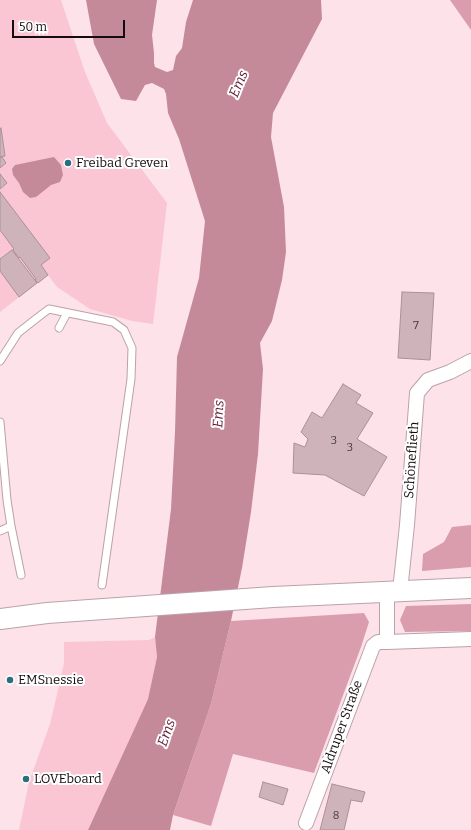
<!DOCTYPE html>
<html>
<head>
<meta charset="utf-8">
<style>
	body { margin:0 }
	#map { position:relative; width:471px; height:830px; overflow:hidden; background:#fde2e9; font-family:Bitter,serif }
	canvas { display:block }
	.scale { position:absolute; left:12px; top:20px; width:113px; height:18px; box-sizing:border-box; border:2px solid #140c0e; border-top:0; padding-left:5px; font-size:12px; line-height:14px; white-space:nowrap; color:#140c0e; -webkit-text-stroke:3px #fff; paint-order:stroke }
</style>
</head>
<body>
<div id="map">
<canvas width="471" height="830"></canvas>
<div class="scale">50 m</div>
</div>
<script>
const c = document.querySelector('canvas').getContext('2d');
c.lineJoin = 'round';
function fillPath(path, color) { c.fillStyle = color; c.fill(path, 'evenodd'); }
const poly = rows => new Path2D(rows.map(r => 'M' + r).join(''));
function strokePath(path, color, width, dash) { c.strokeStyle = color; c.lineWidth = width; c.lineCap = dash ? 'butt' : 'round'; c.setLineDash(dash || []); c.stroke(path); }
function drawText(font, color, halo, rows, align = 'center') {
  c.font = font + ' Bitter,serif'; c.lineWidth = 4; c.setLineDash([]); c.textBaseline = 'middle'; c.strokeStyle = halo; c.fillStyle = color; for (const [text, x, y, turn = 0] of rows) {
    c.save(); c.translate(x, y); c.rotate((+turn || 0) * Math.PI / 180); c.textAlign = isNaN(turn) ? turn : align; if (halo) c.strokeText(text, 0, 0); c.fillText(text, 0, 0); c.restore();
  }
}
const green = poly([
	[0,0,61,0,85,72,107,123,167,203,153,324,132,321,90,309,57,287,48,275,0,312],
	[155,637,157,657,148,699,88,830,19,830,29,782,50,724,58,690,64,663,64,642,149,640]
]);
const forest = poly([
	[450,0,471,0,471,30],
	[471,525,471,567,422,571,423,554,444,542,452,527],
	[471,604,471,631,405,632,400,620,406,606],
	[364,613,369,622,361,647,314,773,233,754,211,826,173,815,211,704,231,621]
]);
const water = poly([
	[86,0,157,0,152,35,154,53,154,63,155,67,167,72,173,70,176,56,182,48,186,22,193,0,321,0,322,19,273,113,271,137,284,207,286,252,282,280,272,321,260,343,263,369,258,454,251,512,242,568,231,621,211,704,173,815,170,830,88,830,148,699,157,657,155,637,171,509,175,432,177,357,199,278,205,221,179,139,168,113,166,94,164,89,152,83,145,85,136,101,121,99,94,44],
	[54,157,61,165,63,175,60,182,51,185,36,197,30,198,23,192,19,183,13,175,12,169,15,165]
]);
const building = poly([
	[1,128,5,156,0,157,0,129,1,128],
	[0,157,2,157,6,163,0,168,0,157],
	[0,174,7,183,0,189,0,174],
	[0,192,50,258,41,265,48,275,38,283,35,280,36,279,20,257,19,258,13,250,14,249,0,230,0,192],
	[12,250,37,283,19,297,0,271,0,259,12,250],
	[402,292,434,293,430,360,398,358,402,292],
	[343,384,361,395,356,403,373,413,357,439,387,457,364,496,325,475,293,473,294,443,305,447,308,439,301,432,312,412,322,418,343,384],
	[263,782,288,789,283,805,259,797,263,782],
	[332,784,365,792,362,802,351,800,344,830,320,830,332,784]
]);
const lane = poly([
	[59,328,67,313],
	[0,361,18,333,37,318,49,309,113,322,124,330,132,348,131,379,102,585],
	[0,422,7,500,11,526,0,531],
	[11,526,21,575]
]);
const street = poly([
	[400,591,407,525,417,393,428,380,450,372,471,361],
	[387,592,387,642],
	[306,823,373,646,378,642,387,642,471,639]
]);
const secondary = poly([
	[0,619,47,613,273,597,471,588]
]);
const markers = [
	[68,163,4,"#29707d"],
	[10,680,4,"#29707d"],
	[26,779,4,"#29707d"]
];
const numberNames = [
	["7",416,326],
	["3",334,441],
	["3",350,448],
	["8",336,816]
];
const poiNames = [
	["Freibad Greven",76,163],
	["EMSnessie",18,680],
	["LOVEboard",34,779]
];
const streetNames = [
	["Schöneflieth",412,460,-86],
	["Aldruper Straße",342,727,-70]
];
const waterNames = [
	["Ems",239,84,-67],
	["Ems",219,414,-87],
	["Ems",167,733,-70]
];
fillPath(green, '#fbc6d3');
fillPath(forest, '#da9dad');
fillPath(water, '#c58a9a');
fillPath(building, '#ceb4ba');
strokePath(building, '#aa9197', 1);
strokePath(lane, '#bba2a8', 9);
strokePath(street, '#bba2a8', 16);
strokePath(secondary, '#bba2a8', 22);
strokePath(lane, '#fff', 7);
strokePath(street, '#fff', 14);
strokePath(secondary, '#fff', 20);
for (const [x, y, r, color] of markers) { const dot = new Path2D(); dot.arc(x, y, r, 0, 2 * Math.PI); c.fillStyle = color; c.fill(dot); strokePath(dot, '#fff', 1.5); }
drawText('11px', '#423639', null, numberNames);
drawText('13px', '#140c0e', '#fff', poiNames, 'left');
drawText('13px', '#140c0e', '#fff', streetNames);
drawText('italic 14px', '#5f1832', '#fff', waterNames);
</script>
</body>
</html>
